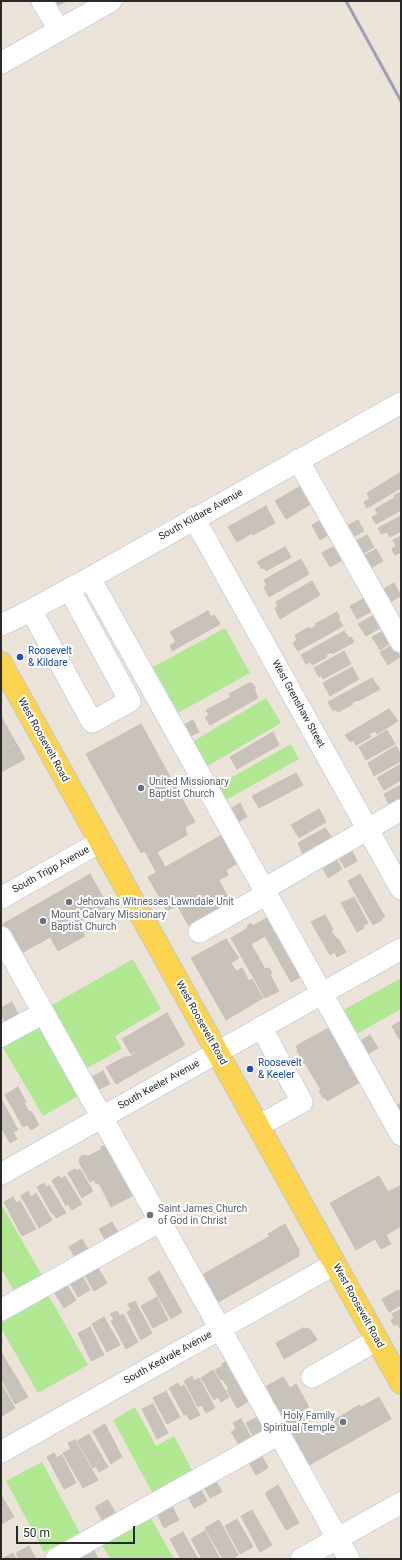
<!DOCTYPE html>
<html>
<head>
<meta charset="utf-8">
<style>
	body { margin:0 }
	#map { position:relative; width:402px; height:1560px; overflow:hidden; background:#ede4d9; font-family:Roboto,sans-serif }
	canvas { display:block }
	.frame { position:absolute; inset:0; border:2px solid #292929; pointer-events:none }
	.scale { position:absolute; left:16px; top:1526px; width:119px; height:18px; box-sizing:border-box; border:2px solid #292929; border-top:0; padding-left:5px; font-size:12px; line-height:14px; white-space:nowrap; color:#292929; -webkit-text-stroke:3px #fff; paint-order:stroke }
</style>
</head>
<body>
<div id="map">
<canvas width="402" height="1560"></canvas>
<div class="frame"></div>
<div class="scale">50 m</div>
</div>
<script>
const c = document.querySelector('canvas').getContext('2d');
c.lineJoin = 'round';
function fillPath(path, color) { c.fillStyle = color; c.fill(path, 'evenodd'); }
const poly = rows => new Path2D(rows.map(r => 'M' + r).join(''));
function strokePath(path, color, width, dash) { c.strokeStyle = color; c.lineWidth = width; c.lineCap = dash ? 'butt' : 'round'; c.setLineDash(dash || []); c.stroke(path); }
function drawText(font, color, halo, rows, align = 'center') {
  c.font = font + ' Roboto,sans-serif'; c.lineWidth = 4; c.setLineDash([]); c.textBaseline = 'middle'; c.strokeStyle = halo; c.fillStyle = color; for (const [text, x, y, turn = 0] of rows) {
    c.save(); c.translate(x, y); c.rotate((+turn || 0) * Math.PI / 180); c.textAlign = isNaN(turn) ? turn : align; if (halo) c.strokeText(text, 0, 0); c.fillText(text, 0, 0); c.restore();
  }
}
const green = poly([
	[225,628,250,673,178,713,153,667],
	[266,698,281,723,206,767,192,742],
	[291,744,299,759,226,800,218,785],
	[133,959,161,1009,115,1036,122,1049,87,1068,52,1005],
	[401,978,401,1009,353,1036,340,1012],
	[40,1025,80,1095,43,1116,2,1046],
	[1,1204,44,1279,16,1295,1,1268],
	[49,1296,88,1365,38,1393,1,1328,1,1323],
	[135,1407,156,1446,174,1436,193,1472,153,1494,113,1420],
	[42,1462,80,1533,44,1552,6,1481],
	[151,1518,174,1559,110,1559,102,1545]
]);
const building = poly([
	[50,1,67,1,54,8,50,1],
	[401,472,401,488,367,508,364,502,370,499,367,493,401,472],
	[304,484,314,502,286,519,275,501,304,484],
	[401,492,401,510,376,524,372,517,378,514,375,509,394,498,395,495,401,492],
	[266,506,275,523,253,535,252,533,237,542,228,527,266,506],
	[401,516,401,531,390,537,387,532,381,534,378,528,401,516],
	[324,518,332,533,320,540,312,525,324,518],
	[358,520,364,531,351,538,345,527,358,520],
	[367,535,374,547,359,556,352,543,367,535],
	[401,536,401,552,395,555,392,549,396,546,393,540,401,536],
	[336,545,344,559,330,567,322,553,336,545],
	[285,547,291,557,266,571,264,568,262,569,257,562,285,547],
	[376,549,383,561,369,569,362,557,376,549],
	[301,559,309,574,269,597,264,587,267,585,264,580,301,559],
	[312,581,320,595,280,619,275,608,278,606,276,602,312,581],
	[394,583,401,596,387,604,380,591,394,583],
	[365,598,372,611,357,619,350,606,365,598],
	[208,611,211,617,214,615,220,624,172,651,170,645,176,642,170,632,208,611],
	[337,612,340,617,338,618,343,626,298,651,293,643,297,640,295,635,309,627,311,629,316,626,315,624,337,612],
	[374,615,380,628,366,636,358,624,374,615],
	[385,630,392,642,380,650,372,637,385,630],
	[344,631,349,638,351,637,354,642,332,654,332,652,326,655,327,657,312,665,310,662,306,664,301,655,344,631],
	[393,645,400,657,388,665,380,652,393,645],
	[344,651,351,664,323,679,321,675,319,677,314,668,344,651],
	[352,667,359,679,330,696,323,683,352,667],
	[372,678,380,689,358,701,357,700,352,703,353,704,338,712,336,709,333,711,328,702,372,678],
	[249,683,252,683,255,687,255,691,258,698,210,725,205,717,209,715,206,710,231,697,229,694,249,683],
	[389,709,398,721,377,734,375,731,369,734,371,737,356,745,353,740,350,742,345,735,389,709],
	[1,716,9,731,1,735,1,716],
	[193,720,199,732,187,738,180,727,193,720],
	[141,724,195,822,185,827,187,835,157,852,165,867,156,872,145,851,141,853,86,754,141,724],
	[387,730,395,744,366,760,359,747,387,730],
	[9,731,16,743,1,751,1,735,9,731],
	[273,732,279,745,237,769,230,757,273,732],
	[17,744,25,759,1,772,1,752,17,744],
	[396,746,401,755,401,761,374,776,368,763,396,746],
	[401,764,401,780,384,790,377,778,401,764],
	[296,773,303,785,259,808,252,796,296,773],
	[401,785,401,801,390,807,384,794,401,785],
	[240,803,247,817,235,824,228,811,240,803],
	[319,809,326,822,299,838,291,825,319,809],
	[325,828,334,840,304,856,298,843,325,828],
	[222,835,238,863,226,870,228,875,219,880,231,903,189,926,177,905,167,911,148,877,222,835],
	[351,849,357,861,345,868,338,856,351,849],
	[335,857,342,869,328,878,321,865,335,857],
	[90,874,108,906,78,923,85,936,58,951,50,937,20,954,3,924,90,874],
	[360,874,385,917,381,919,382,920,373,925,348,881,360,874],
	[354,897,368,923,363,925,364,928,357,932,341,903,354,897],
	[325,915,333,930,331,931,335,937,339,940,346,952,337,957,335,952,330,955,311,922,325,915],
	[271,916,304,975,291,982,265,936,251,944,265,969,269,968,272,973,270,975,279,991,265,998,231,938,248,928,247,926,251,923,252,926,271,916],
	[226,939,239,958,231,963,236,971,242,968,249,981,252,979,263,998,226,1020,191,958,226,939],
	[12,1002,19,1016,6,1023,1,1014,1,1008,12,1002],
	[167,1013,185,1045,116,1084,106,1067,125,1057,129,1057,136,1053,136,1051,131,1054,122,1039,167,1013],
	[401,1021,401,1038,399,1039,392,1026,401,1021],
	[332,1026,362,1081,327,1101,325,1097,323,1098,319,1091,321,1090,305,1063,304,1064,297,1051,298,1050,296,1046,332,1026],
	[370,1035,378,1048,364,1056,357,1043,370,1035],
	[103,1071,110,1084,95,1091,89,1078,103,1071],
	[18,1087,26,1102,24,1103,29,1112,31,1111,39,1125,31,1130,28,1125,23,1127,5,1095,18,1087],
	[1,1099,18,1130,13,1132,17,1139,10,1143,1,1127,2,1126,1,1124,1,1099],
	[401,1103,401,1120,394,1107,401,1103],
	[105,1145,136,1194,111,1207,99,1183,96,1184,94,1180,90,1182,79,1162,80,1157,83,1155,88,1156,101,1150,101,1147,105,1145],
	[75,1169,76,1171,80,1169,93,1191,82,1198,68,1173,75,1169],
	[59,1176,61,1179,65,1176,82,1204,72,1210,68,1204,66,1206,52,1180,59,1176],
	[379,1176,388,1192,339,1219,330,1203,379,1176],
	[44,1183,46,1187,49,1185,66,1213,56,1218,53,1213,52,1214,37,1187,44,1183],
	[401,1185,401,1226,386,1235,391,1244,381,1249,375,1239,356,1250,339,1219,401,1185],
	[28,1191,31,1197,36,1193,52,1220,39,1228,21,1196,28,1191],
	[13,1197,16,1203,20,1201,36,1229,22,1236,4,1202,13,1197],
	[112,1222,121,1237,108,1245,99,1229,112,1222],
	[285,1224,299,1250,299,1256,213,1305,197,1278,270,1236,268,1234,285,1224],
	[82,1239,91,1254,77,1261,69,1247,82,1239],
	[98,1268,107,1283,94,1291,85,1275,98,1268],
	[159,1271,182,1312,171,1319,148,1278,159,1271],
	[82,1276,90,1290,78,1297,70,1283,82,1276],
	[67,1285,76,1300,64,1308,54,1292,67,1285],
	[398,1290,399,1291,401,1291,401,1305,389,1312,382,1299,398,1290],
	[157,1297,168,1320,153,1328,141,1306,157,1297],
	[135,1301,152,1333,141,1340,127,1312,131,1310,128,1304,135,1301],
	[401,1309,401,1327,400,1328,397,1324,394,1326,391,1320,394,1318,392,1314,401,1309],
	[117,1311,120,1316,123,1314,138,1342,126,1349,111,1321,114,1319,110,1314,117,1311],
	[104,1317,120,1345,107,1352,92,1324,104,1317],
	[90,1327,104,1355,91,1361,78,1333,90,1327],
	[303,1328,310,1329,317,1340,284,1359,276,1343,303,1328],
	[1,1352,28,1397,15,1404,1,1378,1,1352],
	[226,1361,229,1361,251,1400,237,1408,227,1390,229,1389,223,1380,220,1379,215,1370,222,1366,222,1364,226,1361],
	[213,1370,229,1397,221,1402,218,1397,214,1400,201,1378,213,1370],
	[192,1376,194,1381,199,1378,215,1408,206,1413,202,1405,198,1407,184,1381,192,1376],
	[283,1377,290,1388,296,1384,309,1407,303,1410,315,1432,359,1405,361,1407,379,1397,391,1419,304,1468,260,1390,283,1377],
	[1,1383,15,1408,2,1416,1,1414,1,1383],
	[178,1383,180,1387,184,1385,200,1415,190,1420,186,1414,184,1415,169,1388,178,1383],
	[166,1391,180,1417,167,1424,153,1398,166,1391],
	[153,1404,168,1433,157,1439,142,1409,153,1404],
	[259,1416,268,1431,254,1438,246,1423,259,1416],
	[241,1419,252,1439,240,1446,231,1432,236,1429,233,1423,241,1419],
	[105,1424,122,1457,111,1464,93,1431,105,1424],
	[89,1434,108,1467,99,1472,96,1466,93,1468,77,1441,89,1434],
	[75,1440,98,1480,83,1488,63,1453,71,1449,68,1443,75,1440],
	[260,1452,268,1468,256,1475,247,1459,260,1452],
	[54,1453,57,1458,62,1455,76,1483,64,1489,47,1457,54,1453],
	[215,1479,222,1492,210,1498,203,1486,215,1479],
	[278,1485,299,1523,286,1530,265,1493,278,1485],
	[200,1487,207,1501,194,1508,187,1494,200,1487],
	[1,1495,14,1517,1,1524,1,1495],
	[108,1500,116,1514,103,1522,95,1507,108,1500],
	[172,1506,179,1520,164,1528,157,1513,172,1506],
	[252,1510,272,1545,260,1552,241,1516,252,1510],
	[237,1519,253,1547,240,1554,225,1526,237,1519],
	[219,1520,238,1555,233,1559,223,1559,205,1528,219,1520],
	[205,1531,220,1559,202,1559,191,1539,205,1531],
	[183,1532,198,1559,181,1559,170,1539,183,1532],
	[29,1546,36,1559,19,1559,16,1553,29,1546],
	[93,1548,98,1559,79,1559,77,1555,93,1548],
	[13,1553,16,1559,2,1559,13,1553]
]);
const minor = poly([
	[42,1,59,30],
	[1,63,111,1],
	[298,460,401,642],
	[194,518,401,889],
	[90,578,401,1135],
	[31,610,92,722,130,701,69,589],
	[1,625,20,616,90,578,401,403],
	[264,889,401,810],
	[1,898,100,842],
	[199,932,267,894],
	[1,937,349,1559],
	[1,1036,43,1013],
	[258,1126,302,1102,261,1027],
	[1,1174,401,949],
	[1,1310,160,1221],
	[312,1377,377,1340],
	[1,1452,335,1264],
	[56,1559,279,1434],
	[301,1559,401,1503]
]);
const major = poly([
	[1,663,401,1383]
]);
const rail = poly([
	[346,1,401,101]
]);
const markers = [
	[20,657,4,"#1a4fb4"],
	[141,788,4,"#6b7280"],
	[69,902,4,"#6b7280"],
	[43,921,4,"#6b7280"],
	[250,1069,4,"#1a4fb4"],
	[150,1215,4,"#6b7280"],
	[343,1422,4,"#6b7280"]
];
const streetNames = [
	["South Kildare Avenue",201,515,-29],
	["West Grenshaw Street",298,704,61],
	["West Roosevelt Road",43,740,61],
	["South Tripp Avenue",51,870,-29],
	["West Roosevelt Road",201,1023,61],
	["South Keeler Avenue",159,1085,-29],
	["West Roosevelt Road",358,1306,61],
	["South Kedvale Avenue",168,1358,-29]
];
const transitNames = [
	["Roosevelt",28,651],
	["& Kildare",28,663],
	["Roosevelt",258,1063],
	["& Keeler",258,1075]
];
const worshipNames = [
	["United Missionary",149,782],
	["Baptist Church",149,794],
	["Jehovahs Witnesses Lawndale Unit",77,902],
	["Mount Calvary Missionary",51,915],
	["Baptist Church",51,927],
	["Saint James Church",158,1209],
	["of God in Christ",158,1221],
	["Holy Family",335,1416,"right"],
	["Spiritual Temple",335,1428,"right"]
];
fillPath(green, '#afe891');
fillPath(building, '#c8c1b9');
strokePath(building, '#c8c0b3', 1);
strokePath(minor, '#ced2e3', 23);
strokePath(major, '#c7c7c7', 24);
strokePath(minor, '#fff', 21);
strokePath(major, '#fcd34f', 22);
strokePath(rail, '#9c9fb5', 3);
for (const [x, y, r, color] of markers) { const dot = new Path2D(); dot.arc(x, y, r, 0, 2 * Math.PI); c.fillStyle = color; c.fill(dot); strokePath(dot, '#fff', 1.5); }
drawText('10px', '#292929', '#fff', streetNames);
drawText('10px', '#164399', '#fff', transitNames, 'left');
drawText('10px', '#5b616d', '#fff', worshipNames, 'left');
</script>
</body>
</html>
